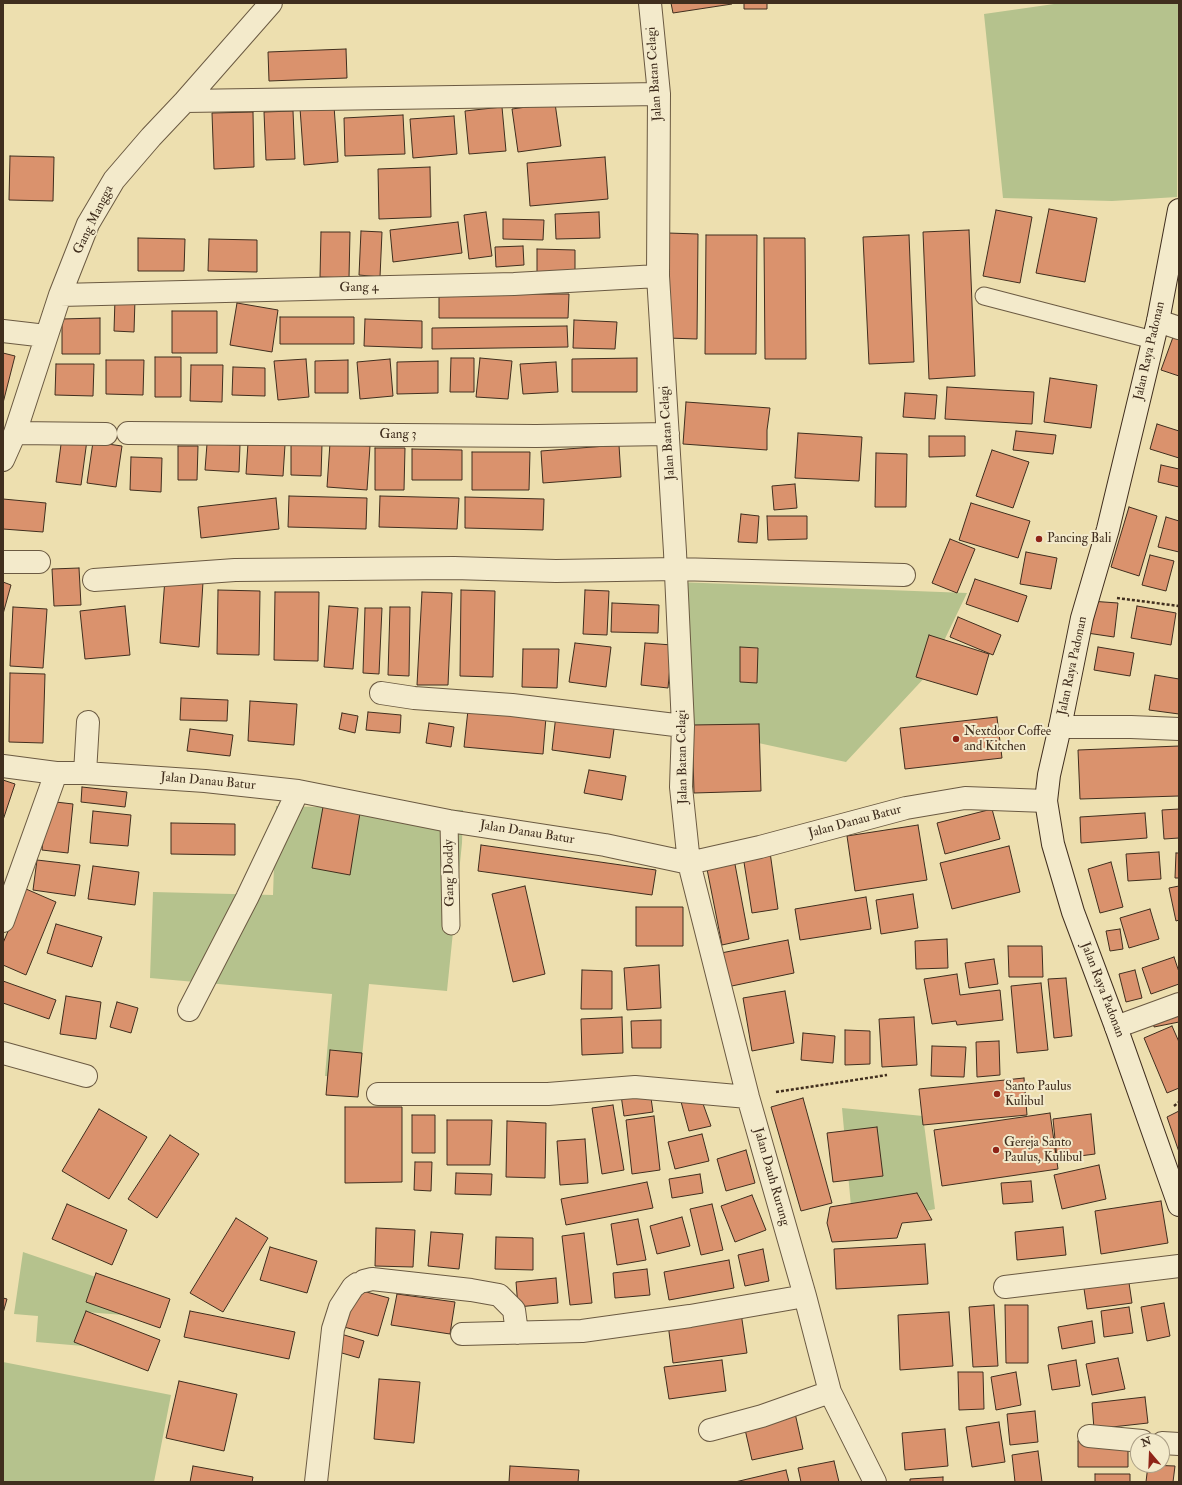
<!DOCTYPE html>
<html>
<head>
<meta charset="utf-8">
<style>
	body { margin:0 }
	#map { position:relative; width:1182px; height:1485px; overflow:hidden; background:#eddfaf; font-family:"IM FELL Double Pica",serif }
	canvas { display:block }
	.frame { position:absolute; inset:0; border:4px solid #402e1e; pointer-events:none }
	.north { position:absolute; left:1130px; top:1433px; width:40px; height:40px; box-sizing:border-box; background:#f3eacb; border:1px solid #ab9f86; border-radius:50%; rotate:341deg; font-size:11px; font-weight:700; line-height:16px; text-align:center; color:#402e1e }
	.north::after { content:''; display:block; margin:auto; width:14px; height:18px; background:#8f2418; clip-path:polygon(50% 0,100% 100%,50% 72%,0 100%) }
</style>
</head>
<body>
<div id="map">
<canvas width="1182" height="1485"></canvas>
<div class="frame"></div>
<div class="north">N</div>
</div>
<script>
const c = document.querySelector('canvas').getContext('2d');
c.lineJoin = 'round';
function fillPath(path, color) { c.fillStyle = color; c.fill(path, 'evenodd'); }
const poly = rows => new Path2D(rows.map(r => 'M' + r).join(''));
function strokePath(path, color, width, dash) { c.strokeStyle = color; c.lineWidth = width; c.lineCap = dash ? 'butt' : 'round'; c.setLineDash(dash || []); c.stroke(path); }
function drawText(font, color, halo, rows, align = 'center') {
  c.font = font + ' "IM FELL Double Pica",serif'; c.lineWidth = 4; c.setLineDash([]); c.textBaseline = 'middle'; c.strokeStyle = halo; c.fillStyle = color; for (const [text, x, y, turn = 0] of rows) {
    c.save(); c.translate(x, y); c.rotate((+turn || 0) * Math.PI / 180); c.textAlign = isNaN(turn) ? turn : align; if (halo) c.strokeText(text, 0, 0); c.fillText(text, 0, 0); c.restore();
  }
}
const green = poly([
	[1061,3,1178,3,1177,197,1112,201,1003,198,984,14],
	[677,582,967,593,928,674,846,762,680,726],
	[276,806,463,810,462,843,447,991,369,984,360,1078,325,1076,332,994,150,978,153,892,273,895],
	[842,1108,923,1116,935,1209,853,1228],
	[23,1252,122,1286,148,1317,86,1312,83,1346,36,1342,38,1316,14,1314],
	[3,1362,171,1395,154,1482,3,1482]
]);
const building = poly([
	[671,3,732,3,732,4,673,13,671,3],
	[744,3,767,3,767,9,744,9,744,3],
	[346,49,347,78,269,81,268,52,346,49],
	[555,103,561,146,518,152,512,109,555,103],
	[334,106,338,162,304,165,300,108,334,106],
	[502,107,506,151,469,154,465,111,502,107],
	[293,111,295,159,266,160,264,112,293,111],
	[253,112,254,167,214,169,212,113,253,112],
	[403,115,405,154,345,156,344,118,403,115],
	[454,116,457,154,413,158,410,119,454,116],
	[10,156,54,157,53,201,9,200,10,156],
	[605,157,608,199,530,206,527,163,605,157],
	[430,167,431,217,379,219,378,169,430,167],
	[1049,209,1097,218,1085,282,1036,273,1049,209],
	[996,210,1032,217,1020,283,983,276,996,210],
	[486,212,492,256,469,259,464,215,486,212],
	[599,212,600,238,556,239,555,214,599,212],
	[503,219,544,220,543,240,503,239,503,219],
	[458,222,462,253,393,262,390,230,458,222],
	[969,230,975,376,929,379,923,232,969,230],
	[361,231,382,232,380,277,359,275,361,231],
	[321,232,350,232,349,278,320,277,321,232],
	[668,233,698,234,697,339,667,338,668,233],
	[706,235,757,235,756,354,705,354,706,235],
	[909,235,914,362,869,364,863,237,909,235],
	[138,238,185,239,184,271,138,271,138,238],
	[764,238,805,238,806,359,765,359,764,238],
	[209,239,257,240,257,272,208,271,209,239],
	[523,246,524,265,496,267,495,247,523,246],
	[537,249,575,250,575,272,537,272,537,249],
	[439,294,569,294,568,318,439,318,439,294],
	[115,299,135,299,134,332,114,331,115,299],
	[237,303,278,310,272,352,230,345,237,303],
	[172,311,217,311,217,353,172,353,172,311],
	[280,317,354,317,354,344,280,344,280,317],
	[100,318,100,354,62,354,62,319,100,318],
	[365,319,422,321,422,348,364,346,365,319],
	[574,320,617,322,615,349,573,348,574,320],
	[567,326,568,347,432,349,432,328,567,326],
	[1176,329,1179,330,1179,376,1161,370,1176,329],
	[3,353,15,356,3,403,3,353],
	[155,357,181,357,181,397,155,397,155,357],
	[451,358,474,358,474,392,450,392,451,358],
	[480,358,512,361,508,399,476,397,480,358],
	[637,358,637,392,572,392,572,359,637,358],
	[306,359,309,397,278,400,274,361,306,359],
	[390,359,393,396,360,399,357,362,390,359],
	[106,360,144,360,143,395,106,394,106,360],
	[348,360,348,393,315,393,315,361,348,360],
	[438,361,438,393,397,394,397,362,438,361],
	[556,362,558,392,523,394,520,364,556,362],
	[56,364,94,364,93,396,55,395,56,364],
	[191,365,223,365,222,402,190,401,191,365],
	[233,367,265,368,265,396,232,395,233,367],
	[1050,378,1097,385,1091,428,1044,422,1050,378],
	[947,387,1034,392,1032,424,945,419,947,387],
	[905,393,937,395,935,419,903,417,905,393],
	[686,402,770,408,767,430,767,450,683,444,686,402],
	[1157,424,1179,431,1179,458,1150,449,1157,424],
	[1016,431,1056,435,1053,454,1013,450,1016,431],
	[798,433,862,437,859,481,795,478,798,433],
	[929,436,965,436,965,456,929,457,929,436],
	[62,437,87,440,81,485,56,482,62,437],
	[93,442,122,446,116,487,87,483,93,442],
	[248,443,285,445,283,476,246,474,248,443],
	[330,443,370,446,367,490,327,487,330,443],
	[207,444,240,445,239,472,205,470,207,444],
	[291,444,322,444,321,476,291,475,291,444],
	[619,445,621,477,543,483,541,451,619,445],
	[178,446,198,446,197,480,178,480,178,446],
	[375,448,405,448,404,490,375,490,375,448],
	[412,449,462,450,462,480,412,480,412,449],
	[992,450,1029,462,1013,508,976,496,992,450],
	[472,452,530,452,529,490,472,490,472,452],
	[876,453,907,454,906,507,875,507,876,453],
	[131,457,162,458,161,492,130,490,131,457],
	[1161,465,1179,469,1179,487,1158,482,1161,465],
	[795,484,797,508,774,510,772,486,795,484],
	[289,496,367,498,366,529,288,527,289,496],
	[380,496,459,498,457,529,379,527,380,496],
	[465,497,544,499,543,530,465,528,465,497],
	[276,498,279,529,201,538,198,507,276,498],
	[3,499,46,503,43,532,3,529,3,499],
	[971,503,1030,521,1018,558,959,540,971,503],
	[1129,507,1157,516,1139,576,1111,567,1129,507],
	[741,514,759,516,757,543,738,542,741,514],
	[767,516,807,516,807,539,768,540,767,516],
	[1166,517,1179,521,1179,552,1158,547,1166,517],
	[950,539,975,549,957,593,932,583,950,539],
	[1026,552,1057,558,1051,589,1020,584,1026,552],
	[1150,555,1174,561,1166,591,1142,585,1150,555],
	[79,568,81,605,54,606,52,569,79,568],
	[165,579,203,582,199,647,160,643,165,579],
	[975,579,1027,596,1018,622,966,604,975,579],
	[3,582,11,585,3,614,3,582],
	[218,590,260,591,259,655,217,654,218,590],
	[461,590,495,591,493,677,460,676,461,590],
	[585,590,609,591,607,635,583,634,585,590],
	[275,592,319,592,318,661,274,660,275,592],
	[422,592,452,593,448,685,417,685,422,592],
	[1090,601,1118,603,1114,637,1087,633,1090,601],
	[612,603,659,605,658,633,611,632,612,603],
	[125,606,130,655,85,659,80,611,125,606],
	[329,606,358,608,353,669,324,667,329,606],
	[1137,606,1176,613,1171,645,1131,638,1137,606],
	[13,607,47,609,43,668,10,666,13,607],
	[390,607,410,607,409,676,388,675,390,607],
	[365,608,382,608,379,674,363,673,365,608],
	[958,617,1001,635,993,655,950,637,958,617],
	[929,635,989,654,977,695,916,677,929,635],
	[575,643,611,647,606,687,569,682,575,643],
	[645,643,672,645,668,688,641,685,645,643],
	[740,647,758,648,757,683,740,682,740,647],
	[1098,647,1134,653,1130,676,1094,670,1098,647],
	[523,649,559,649,557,688,522,687,523,649],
	[10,673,45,674,43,743,9,742,10,673],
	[1155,675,1179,679,1179,714,1149,710,1155,675],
	[181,698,228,700,227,721,180,720,181,698],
	[250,701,297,704,294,745,248,741,250,701],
	[468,710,546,717,543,754,464,747,468,710],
	[368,712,401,715,400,733,366,730,368,712],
	[342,713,358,716,355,733,339,729,342,713],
	[556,715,615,722,610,758,552,750,556,715],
	[997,717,1002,758,905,769,900,728,997,717],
	[429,723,454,727,451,747,426,743,429,723],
	[759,724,761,791,694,793,692,725,759,724],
	[190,729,233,735,230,756,187,751,190,729],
	[1179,746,1179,796,1080,799,1078,750,1179,746],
	[589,770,626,776,622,800,584,793,589,770],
	[3,780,15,784,3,820,3,780],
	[82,787,127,792,125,807,81,802,82,787],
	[47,801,73,804,68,853,42,850,47,801],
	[323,807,360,813,350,875,312,868,323,807],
	[992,809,1000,839,945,854,937,823,992,809],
	[1179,809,1179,838,1164,839,1162,810,1179,809],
	[93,811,131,815,128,846,90,843,93,811],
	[1145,813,1147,838,1081,843,1080,817,1145,813],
	[171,823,235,824,235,855,171,854,171,823],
	[918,825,927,880,855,891,847,836,918,825],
	[481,845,656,870,652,895,478,871,481,845],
	[1009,846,1020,892,952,909,940,863,1009,846],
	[770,852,778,909,752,913,743,856,770,852],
	[1159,852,1161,879,1128,881,1126,854,1159,852],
	[1176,853,1179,853,1179,878,1175,878,1176,853],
	[734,859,749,939,722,945,706,864,734,859],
	[37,860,80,865,75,896,33,890,37,860],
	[1111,862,1123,907,1100,913,1088,869,1111,862],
	[93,866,139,872,135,905,88,899,93,866],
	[525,886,545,974,513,982,492,894,525,886],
	[1179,886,1179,920,1176,921,1169,888,1179,886],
	[26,889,56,902,26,975,3,965,3,943,26,889],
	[913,894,918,928,881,934,876,900,913,894],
	[866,897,871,929,800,940,795,909,866,897],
	[636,907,683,907,683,946,636,946,636,907],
	[1150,909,1159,939,1129,948,1120,918,1150,909],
	[56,924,102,937,92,967,47,953,56,924],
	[1120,929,1123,949,1110,951,1106,931,1120,929],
	[947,939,948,968,916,969,915,941,947,939],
	[788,940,794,973,727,987,721,953,788,940],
	[1008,946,1042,946,1043,977,1009,977,1008,946],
	[1174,957,1179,972,1179,984,1151,994,1142,968,1174,957],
	[994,959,998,984,969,988,965,963,994,959],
	[659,965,661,1008,627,1010,624,968,659,965],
	[582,970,612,971,612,1009,581,1009,582,970],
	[1135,970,1142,998,1126,1002,1119,974,1135,970],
	[957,974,960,995,1000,990,1003,1020,957,1025,956,1021,932,1024,924,979,957,974],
	[1066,978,1072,1036,1054,1038,1048,979,1066,978],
	[3,981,56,1000,49,1019,3,1003,3,981],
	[1041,983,1048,1050,1017,1053,1011,986,1041,983],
	[785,991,794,1043,752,1051,743,998,785,991],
	[66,996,101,1002,96,1039,60,1034,66,996],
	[117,1002,138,1008,131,1033,110,1027,117,1002],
	[1179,1009,1179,1022,1154,1027,1153,1015,1179,1009],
	[622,1017,623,1053,582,1055,581,1019,622,1017],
	[914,1017,917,1065,882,1067,879,1019,914,1017],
	[661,1020,661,1048,632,1048,631,1021,661,1020],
	[1172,1026,1179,1042,1179,1088,1167,1093,1144,1038,1172,1026],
	[845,1030,870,1031,870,1064,845,1065,845,1030],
	[803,1033,835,1036,833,1063,801,1060,803,1033],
	[999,1041,1000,1075,977,1077,976,1042,999,1041],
	[932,1046,966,1047,964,1077,931,1076,932,1046],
	[330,1050,362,1053,358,1097,326,1095,330,1050],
	[1024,1078,1027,1115,923,1125,919,1089,1024,1078],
	[650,1091,653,1112,624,1116,621,1095,650,1091],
	[680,1098,702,1101,711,1126,689,1131,680,1098],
	[803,1098,832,1203,801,1211,771,1107,803,1098],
	[613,1105,624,1170,602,1174,592,1108,613,1105],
	[345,1107,402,1107,402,1182,345,1183,345,1107],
	[99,1109,147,1137,109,1199,62,1171,99,1109],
	[1179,1111,1179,1152,1167,1117,1179,1111],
	[1050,1113,1058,1169,942,1186,934,1130,1050,1113],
	[1091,1114,1095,1154,1057,1159,1053,1119,1091,1114],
	[412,1115,435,1115,435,1153,412,1153,412,1115],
	[654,1116,660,1170,632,1174,626,1120,654,1116],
	[447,1120,492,1120,490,1165,447,1165,447,1120],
	[507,1121,546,1123,545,1178,506,1177,507,1121],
	[877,1127,883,1176,833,1182,827,1133,877,1127],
	[702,1134,709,1161,675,1169,668,1142,702,1134],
	[170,1135,199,1154,157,1218,128,1199,170,1135],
	[585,1139,588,1183,560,1185,557,1141,585,1139],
	[746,1150,755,1183,726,1191,717,1159,746,1150],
	[415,1162,432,1162,431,1191,414,1190,415,1162],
	[1099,1165,1106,1199,1062,1209,1054,1175,1099,1165],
	[456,1173,492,1174,491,1195,455,1194,456,1173],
	[700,1174,703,1193,672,1198,669,1179,700,1174],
	[1031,1181,1033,1202,1003,1204,1001,1183,1031,1181],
	[647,1182,653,1208,566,1225,561,1199,647,1182],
	[917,1193,932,1220,902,1223,897,1238,832,1242,827,1223,830,1207,917,1193],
	[752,1195,766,1230,735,1242,721,1206,752,1195],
	[1161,1201,1168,1243,1101,1254,1095,1211,1161,1201],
	[67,1204,127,1230,112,1265,52,1239,67,1204],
	[712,1204,723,1250,701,1255,690,1209,712,1204],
	[682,1217,690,1246,657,1254,650,1226,682,1217],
	[236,1218,268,1238,223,1312,190,1293,236,1218],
	[638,1219,646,1260,617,1265,611,1224,638,1219],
	[1063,1227,1066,1255,1017,1260,1015,1232,1063,1227],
	[376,1228,415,1230,413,1267,375,1266,376,1228],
	[431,1232,463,1234,459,1269,428,1266,431,1232],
	[584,1233,592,1303,570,1305,562,1236,584,1233],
	[496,1237,533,1238,533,1270,495,1269,496,1237],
	[925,1244,928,1284,836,1289,834,1249,925,1244],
	[270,1247,317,1261,307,1293,260,1280,270,1247],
	[763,1249,769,1281,745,1286,738,1255,763,1249],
	[729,1260,734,1288,669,1300,664,1272,729,1260],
	[647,1269,650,1295,615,1298,613,1273,647,1269],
	[96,1273,170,1299,160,1328,86,1302,96,1273],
	[1128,1276,1132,1303,1087,1309,1083,1282,1128,1276],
	[556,1278,558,1303,518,1307,516,1282,556,1278],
	[355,1289,389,1298,378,1336,344,1327,355,1289],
	[397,1294,455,1302,450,1334,391,1325,397,1294],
	[3,1298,7,1299,3,1313,3,1298],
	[1164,1303,1170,1336,1147,1341,1141,1307,1164,1303],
	[994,1305,998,1366,973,1367,969,1307,994,1305],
	[1005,1305,1028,1305,1028,1363,1006,1363,1005,1305],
	[1129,1307,1133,1333,1104,1337,1101,1311,1129,1307],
	[86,1311,160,1340,148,1371,74,1342,86,1311],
	[190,1311,295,1332,289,1359,184,1337,190,1311],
	[949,1312,953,1366,900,1370,898,1315,949,1312],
	[741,1313,747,1353,673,1363,668,1324,741,1313],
	[1092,1321,1095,1343,1062,1349,1058,1327,1092,1321],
	[341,1334,364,1341,359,1358,335,1351,341,1334],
	[1118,1358,1125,1389,1092,1395,1086,1364,1118,1358],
	[722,1360,726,1391,669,1399,664,1367,722,1360],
	[1076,1360,1080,1386,1052,1390,1048,1365,1076,1360],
	[958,1372,983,1372,984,1409,959,1410,958,1372],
	[1016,1372,1021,1405,996,1410,991,1377,1016,1372],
	[379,1379,420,1382,414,1443,374,1439,379,1379],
	[179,1381,237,1394,224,1451,166,1438,179,1381],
	[1145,1397,1148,1423,1094,1429,1092,1403,1145,1397],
	[1035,1411,1038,1442,1010,1445,1007,1414,1035,1411],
	[795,1413,803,1449,752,1460,744,1425,795,1413],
	[999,1422,1005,1462,972,1467,966,1427,999,1422],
	[945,1429,948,1466,905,1470,902,1433,945,1429],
	[1078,1441,1128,1441,1128,1467,1078,1467,1078,1441],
	[1038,1451,1042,1482,1015,1482,1012,1455,1038,1451],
	[834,1461,839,1482,801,1482,798,1468,834,1461],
	[1148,1465,1175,1466,1173,1482,1146,1482,1148,1465],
	[193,1466,253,1477,252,1482,190,1482,193,1466],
	[510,1466,579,1470,578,1482,509,1482,510,1466],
	[786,1470,789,1482,735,1482,786,1470],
	[1095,1474,1130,1474,1130,1482,1095,1482,1095,1474],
	[943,1477,943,1482,910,1482,910,1479,943,1477]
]);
const path = poly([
	[1117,598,1179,606],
	[776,1092,887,1075],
	[1174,1106,1179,1102]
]);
const lane = poly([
	[984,296,1153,340],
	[449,821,451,926]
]);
const street = poly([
	[650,3,659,94,658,276,675,552,683,726,681,787,689,863,748,1097,805,1296,830,1392,875,1482],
	[185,101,659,94],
	[60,295,514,284,658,276],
	[1158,321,1179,328],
	[3,331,46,336],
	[15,433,106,434],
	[128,433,536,436,668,434],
	[3,460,15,433,60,295,88,224,114,180,151,137,185,101,271,3],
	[3,562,39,562],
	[94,580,235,570,454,568,556,571,676,569,904,575],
	[381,693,414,698,512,705,683,726],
	[1060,727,1131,727,1179,729],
	[3,766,56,773,85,773,205,781,298,791,449,821,605,845,689,863,760,847,906,808,965,798,1046,801],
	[85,773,88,722],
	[3,921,56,773],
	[189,1010,247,898,298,791],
	[1116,1027,1179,1004],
	[3,1053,86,1076],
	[378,1094,548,1094,635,1087,748,1097],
	[364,1281,372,1279,471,1290,499,1295,514,1310,517,1333],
	[1005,1287,1179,1266],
	[462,1334,582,1331,690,1316,805,1296],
	[710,1430,762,1416,830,1392],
	[1089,1436,1142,1441],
	[1162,1443,1179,1444],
	[316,1482,333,1329,340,1307,353,1287,357,1284]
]);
const secondary = poly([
	[1179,210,1158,321,1108,529,1082,618,1060,727,1049,775,1046,801,1053,844,1073,912,1116,1027,1179,1205]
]);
const markers = [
	[1039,539,4,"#8f2418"],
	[956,739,4,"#8f2418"],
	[997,1094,4,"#8f2418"],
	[996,1150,4,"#8f2418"]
];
const streetNames = [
	["Jalan Batan Celagi",655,74,-94],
	["Gang Mangga",94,220,-64],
	["Gang 4",359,288,-1],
	["Jalan Raya Padonan",1150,351,-77],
	["Jalan Batan Celagi",668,433,-94],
	["Gang 3",398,435],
	["Jalan Raya Padonan",1073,666,-78],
	["Jalan Batan Celagi",683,757,-91],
	["Jalan Danau Batur",208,782,5],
	["Jalan Danau Batur",855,822,-15],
	["Jalan Danau Batur",527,833,9],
	["Gang Doddy",450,873,-91],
	["Jalan Raya Padonan",1102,990,69],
	["Jalan Dauh Rurung",771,1177,74]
];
const poiNames = [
	["Pancing Bali",1047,539],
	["Nextdoor Coffee",964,732],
	["and Kitchen",964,747],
	["Santo Paulus",1005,1087],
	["Kulibul",1005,1102],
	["Gereja Santo",1004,1143],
	["Paulus, Kulibul",1004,1158]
];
fillPath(green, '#b5c28d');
fillPath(building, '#da926d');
strokePath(building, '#402e1e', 1);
strokePath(lane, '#6b5a42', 19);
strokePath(street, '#6b5a42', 24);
strokePath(secondary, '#402e1e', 24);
strokePath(path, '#402e1e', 2.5, [3, 2]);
strokePath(lane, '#f3eacb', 17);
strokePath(street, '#f3eacb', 22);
strokePath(secondary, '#f3eacb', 22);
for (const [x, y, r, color] of markers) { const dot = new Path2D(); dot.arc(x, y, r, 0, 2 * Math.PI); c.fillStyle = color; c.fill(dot); strokePath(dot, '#f3eacb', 1.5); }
drawText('13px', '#402e1e', '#f3eacb', streetNames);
drawText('13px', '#402e1e', '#f3eacb', poiNames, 'left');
</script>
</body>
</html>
